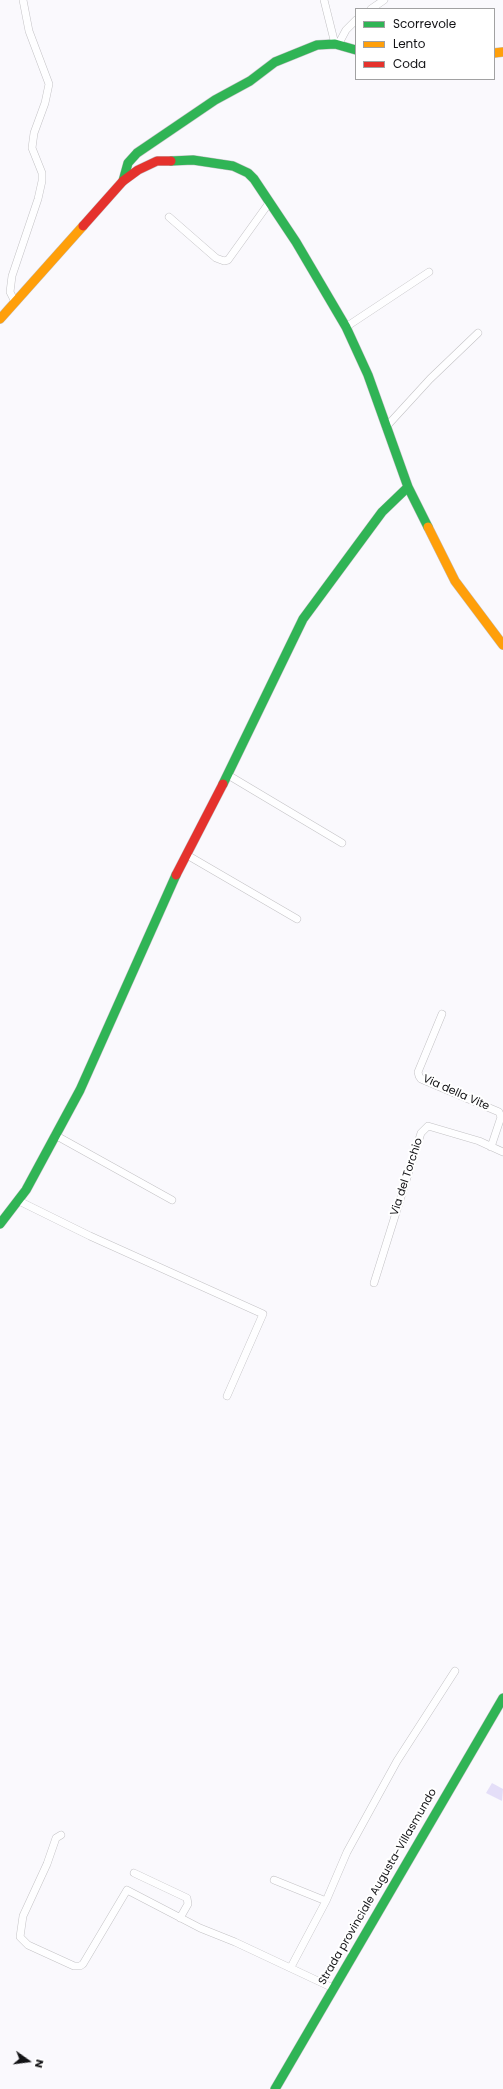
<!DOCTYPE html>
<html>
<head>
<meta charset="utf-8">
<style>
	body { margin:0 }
	#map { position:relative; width:503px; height:2089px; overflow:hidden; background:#faf9fd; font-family:Poppins,sans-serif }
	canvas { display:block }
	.legend { position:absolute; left:355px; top:8px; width:140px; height:72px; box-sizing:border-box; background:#fff; border:1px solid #a1a1a2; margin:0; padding:5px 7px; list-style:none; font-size:12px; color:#131316 }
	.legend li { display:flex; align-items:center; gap:8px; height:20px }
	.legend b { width:20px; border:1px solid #a1a1a2 }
	.north { position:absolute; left:8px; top:2041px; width:40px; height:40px; -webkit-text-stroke:3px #fff; paint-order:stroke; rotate:104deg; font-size:11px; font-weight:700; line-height:16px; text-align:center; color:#131316 }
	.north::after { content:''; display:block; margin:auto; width:14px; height:18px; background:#131316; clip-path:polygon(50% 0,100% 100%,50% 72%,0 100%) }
</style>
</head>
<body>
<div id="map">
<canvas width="503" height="2089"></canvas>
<ul class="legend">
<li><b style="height:5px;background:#30b455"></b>Scorrevole</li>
<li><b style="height:5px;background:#ff9f0a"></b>Lento</li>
<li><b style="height:5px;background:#e5322d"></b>Coda</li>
</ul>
<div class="north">N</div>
</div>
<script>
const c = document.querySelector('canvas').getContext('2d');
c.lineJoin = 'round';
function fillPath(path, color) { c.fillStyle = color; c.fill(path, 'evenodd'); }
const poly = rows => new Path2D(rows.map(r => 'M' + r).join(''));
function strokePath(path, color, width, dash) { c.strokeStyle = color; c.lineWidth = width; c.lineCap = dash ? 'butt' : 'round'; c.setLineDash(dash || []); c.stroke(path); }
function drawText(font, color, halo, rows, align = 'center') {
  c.font = font + ' Poppins,sans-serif'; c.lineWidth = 4; c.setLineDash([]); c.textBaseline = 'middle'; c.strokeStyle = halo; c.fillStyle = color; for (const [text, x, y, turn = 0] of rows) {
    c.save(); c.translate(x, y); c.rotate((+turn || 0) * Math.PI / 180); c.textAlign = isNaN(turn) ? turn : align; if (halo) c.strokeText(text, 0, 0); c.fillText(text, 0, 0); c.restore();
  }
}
const water = poly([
	[492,1783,503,1789,502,1801,486,1793]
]);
const street = poly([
	[324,0,335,44],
	[371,9,384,0],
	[338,45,346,30,356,20],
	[169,217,216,258,224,261,228,260,269,203],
	[15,302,10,292,12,276,38,199,42,181,42,173,32,148,34,133,45,103,49,84,29,31,23,0],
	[346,327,429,272],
	[386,427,430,379,478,333],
	[228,775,342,843],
	[187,855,297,919],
	[442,1014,418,1072,419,1076,421,1079,499,1112,501,1117,491,1147],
	[55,1135,172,1200],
	[19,1201,90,1236,263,1314,227,1396],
	[374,1283,421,1133,428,1126,479,1141,503,1152],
	[61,1835,56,1838,47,1864,23,1916,20,1937,28,1945,74,1966,80,1966,83,1964,127,1890,200,1928,235,1942,333,1988],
	[134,1873,187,1898,188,1904,180,1918],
	[274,1880,326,1901],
	[291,1967,326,1901,347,1852,397,1761,455,1671]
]);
const fast = poly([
	[171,161,193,160,233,166,248,173,254,179,296,242,346,327,368,375,408,487,428,527],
	[123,181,128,163,137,153,215,100,250,81,275,62,317,45,335,44,356,50],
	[223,784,303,619,382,512,408,487],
	[0,1224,26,1190,80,1090,176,875],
	[275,2089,503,1698]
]);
const slow = poly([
	[494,53,503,52],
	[0,319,83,226],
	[428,527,455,581,503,645]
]);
const jam = poly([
	[83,226,123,181,138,170,157,161,171,161],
	[176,875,223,784]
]);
const streetNames = [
	["Via della Vite",456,1093,24],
	["Via del Torchio",407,1177,-72],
	["Strada provinciale Augusta-Villasmundo",378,1887,-60]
];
fillPath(water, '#e4def8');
strokePath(street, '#c3c2c5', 8);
strokePath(fast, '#c3c2c5', 10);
strokePath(slow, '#c3c2c5', 10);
strokePath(jam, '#c3c2c5', 10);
strokePath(street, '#fefeff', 7);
strokePath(fast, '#30b455', 9);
strokePath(slow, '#ff9f0a', 9);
strokePath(jam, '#e5322d', 9);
drawText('11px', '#131316', '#fff', streetNames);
</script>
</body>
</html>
